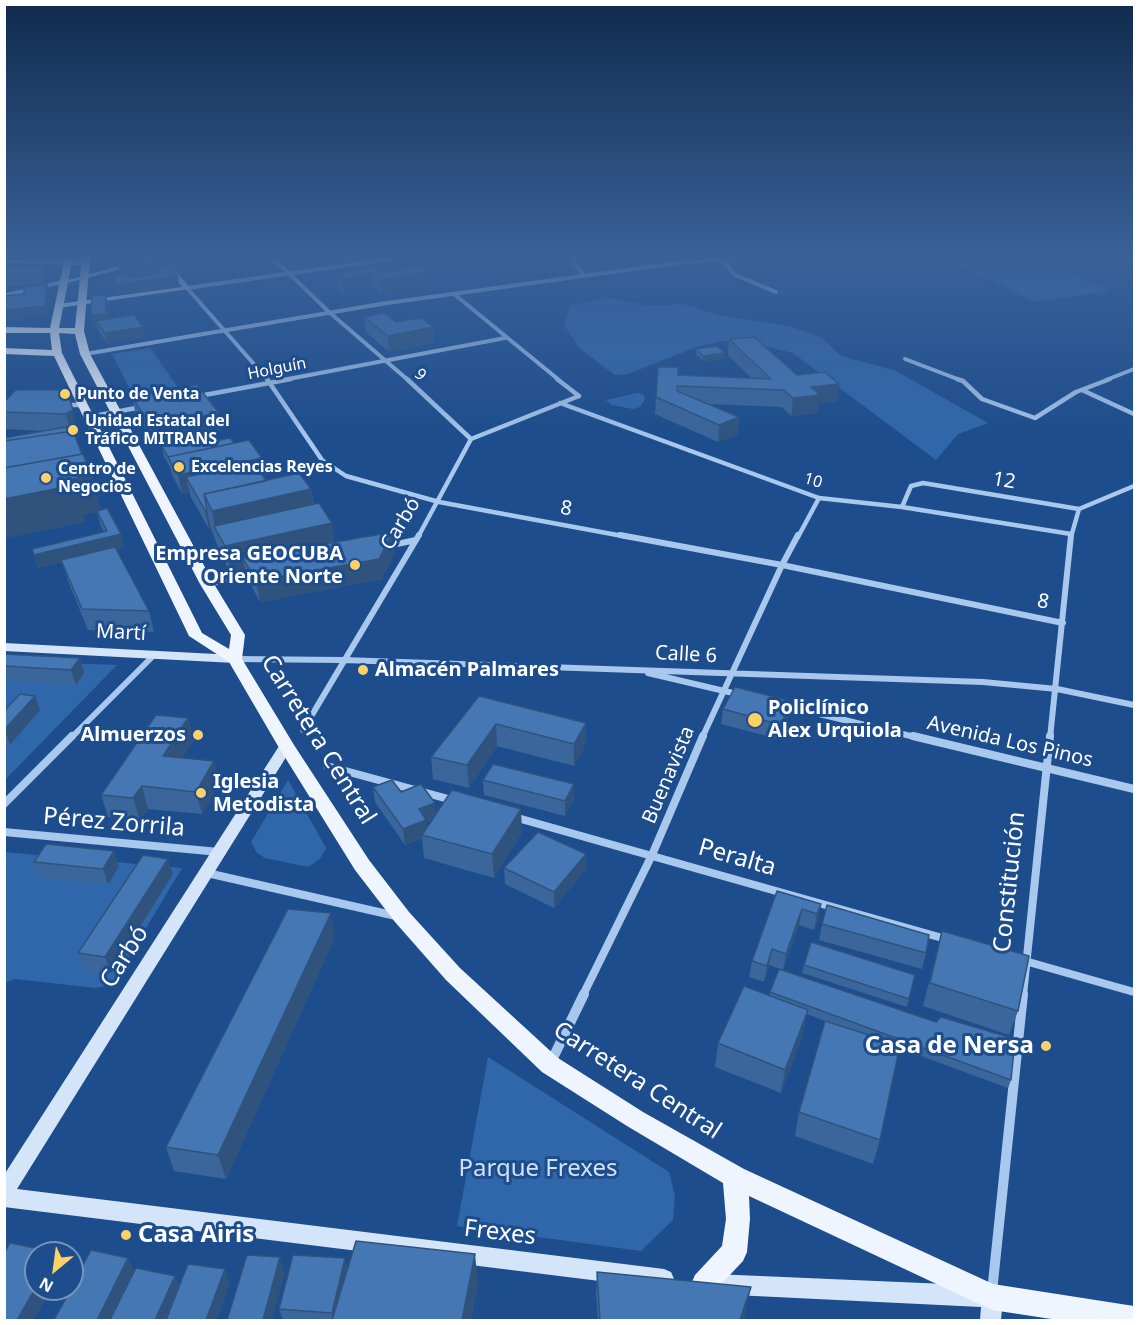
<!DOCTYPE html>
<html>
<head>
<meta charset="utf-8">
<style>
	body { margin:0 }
	#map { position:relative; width:1139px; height:1325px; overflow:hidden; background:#1d4d8c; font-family:"Noto Sans",sans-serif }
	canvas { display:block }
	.frame { position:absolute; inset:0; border:6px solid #fff; pointer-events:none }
	.north { position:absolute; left:24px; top:1241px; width:60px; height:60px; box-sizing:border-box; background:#1d4d8c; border:2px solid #7794ba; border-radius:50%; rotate:209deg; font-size:16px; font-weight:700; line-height:24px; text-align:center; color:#fff }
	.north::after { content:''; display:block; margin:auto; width:21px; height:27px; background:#fcd167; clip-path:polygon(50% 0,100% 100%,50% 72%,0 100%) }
</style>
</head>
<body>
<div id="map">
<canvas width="1139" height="1325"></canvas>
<div class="frame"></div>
<div class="north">N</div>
</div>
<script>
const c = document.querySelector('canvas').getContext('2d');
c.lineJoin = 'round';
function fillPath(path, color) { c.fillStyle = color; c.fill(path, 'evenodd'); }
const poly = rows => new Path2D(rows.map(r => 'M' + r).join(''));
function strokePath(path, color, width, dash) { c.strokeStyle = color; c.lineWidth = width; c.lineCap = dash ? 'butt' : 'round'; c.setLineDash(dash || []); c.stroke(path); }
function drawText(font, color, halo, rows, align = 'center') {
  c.font = font + ' "Noto Sans",sans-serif'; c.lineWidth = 6; c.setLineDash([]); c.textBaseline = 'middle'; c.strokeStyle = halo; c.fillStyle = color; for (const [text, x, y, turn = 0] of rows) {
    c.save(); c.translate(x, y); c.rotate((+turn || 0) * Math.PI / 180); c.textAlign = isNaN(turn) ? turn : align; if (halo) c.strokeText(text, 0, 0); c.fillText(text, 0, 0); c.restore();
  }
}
const green = poly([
	[944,257,1050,257,1052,264,1110,291,1034,302],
	[611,298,650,306,683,304,719,315,789,326,821,337,841,356,894,370,988,423,958,434,936,460,793,353,752,343,725,341,699,346,628,374,615,375,580,349,564,325,570,305],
	[150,348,184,396,138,405,112,354],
	[637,393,643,394,645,399,640,407,633,409,612,405,606,400],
	[5,661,117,665,5,780],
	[288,780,326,848,320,859,308,867,265,858,257,853,251,842],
	[4,852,182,868,112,985,95,988,15,979,5,983],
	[488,1057,669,1172,675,1196,673,1220,641,1251,457,1226]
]);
const streetFar4 = poly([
	[272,257,329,312,408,380],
	[571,257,583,275],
	[720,258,735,275,776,292],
	[40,287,63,282],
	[187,288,268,380],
	[187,288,390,259],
	[454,294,559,380],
	[4,295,30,290],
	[85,354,387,303,677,263,744,257],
	[905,359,960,380],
	[283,380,505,338],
	[1106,380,1134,369]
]);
const streetFar3 = poly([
	[267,379,322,460,346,476,439,502,628,537],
	[407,379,471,439],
	[557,379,579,396],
	[957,379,963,381,982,399,1035,418,1076,392,1110,379],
	[1082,390,1134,414],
	[199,396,291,379],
	[560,403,819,498,902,507,1071,534],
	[63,405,83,405],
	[89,417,141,407],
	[902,507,911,486,923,483,1079,509],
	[418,537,471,439,579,396],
	[798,537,819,498],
	[1071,537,1079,509,1134,486]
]);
const streetFar2 = poly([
	[620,535,782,565,1063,623],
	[387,546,416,540],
	[207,584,254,574],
	[235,659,343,660,983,682,1057,689,1134,705],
	[648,673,737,694],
	[782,705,919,738],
	[303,730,419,535],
	[71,738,155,654],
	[702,738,782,565,798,535],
	[1050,738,1071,535]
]);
const streetFar1 = poly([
	[913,736,1134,789],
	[327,766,452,800],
	[4,804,72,736],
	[514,817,946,939],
	[4,832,219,852],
	[207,873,396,916],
	[1025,961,1134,992],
	[583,995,652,855,703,736],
	[1023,995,1050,736]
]);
const street = poly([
	[551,1062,584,994],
	[992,1292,1023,994]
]);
const secondary = poly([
	[159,257,165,257,189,287,189,289,58,308,55,306,58,304,182,287,159,257],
	[4,259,85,261,88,263,85,265,4,263,4,259],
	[131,263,134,265,133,266,63,284,60,282,131,263],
	[4,643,235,655,241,659,235,663,4,651,4,643],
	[286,742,293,746,17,1189,664,1269,671,1272,674,1279,671,1286,664,1289,4,1207,4,1175,281,743,286,742],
	[714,1274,992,1286,999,1290,1003,1297,1001,1320,980,1320,981,1307,714,1294,707,1291,704,1284,707,1277,714,1274]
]);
const primary = poly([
	[65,257,73,257,59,328,75,328,82,257,90,257,84,331,90,354,214,584,245,635,242,659,294,745,369,860,409,912,460,968,558,1058,643,1112,744,1169,993,1284,1134,1306,1134,1320,1058,1320,992,1310,749,1196,750,1219,747,1252,743,1261,713,1293,704,1297,695,1293,691,1284,695,1275,722,1246,726,1219,723,1183,627,1126,542,1072,446,980,395,922,355,870,278,746,229,662,189,636,54,356,4,354,4,348,52,350,50,333,4,333,4,327,50,328,65,257],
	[59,333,75,334,80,354,200,584,231,635,229,649,202,633,62,353,59,333]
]);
const wall = poly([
	[116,257,170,261,171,267,179,286,118,295,115,285,123,275,119,271],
	[46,266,48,275,44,284,4,286,4,268],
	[385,272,430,286,383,295,374,288,344,294,337,288,336,274],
	[106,294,108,304,109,319,143,327,146,337,108,344,99,332,97,325,94,326,91,315],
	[364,317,396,322,433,327,434,343,389,352,366,332],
	[729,339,797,375,839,384,837,401,819,403,817,413,791,416,782,407,708,404,739,417,737,435,718,442,655,414,656,397,678,375,751,378,728,355],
	[696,349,725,353,724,359,703,361,696,354],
	[67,390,77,428,73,431,91,475,100,510,121,534,124,547,116,549,149,611,154,632,88,630,68,581,62,562,38,568,32,549,104,532,100,524,97,512,83,515,85,522,4,538,4,438,44,431,4,429,4,402],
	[131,396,222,430,155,444,136,414],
	[210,442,234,443,262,458,265,476,264,477,266,481,311,489,314,504,332,523,334,542,395,552,382,579,260,602,247,578,245,569,231,573,219,552,218,547,211,529,209,529,190,496,190,493,182,494,172,475,170,467,164,457,161,445],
	[4,654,80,658,84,673,76,685,4,680],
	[479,696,586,723,585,745,574,766,497,746,469,788,433,779,431,757],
	[723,709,789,716,778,739,721,724],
	[40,710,10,745,4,744,4,711],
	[188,718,194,740,182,758,214,761,219,784,202,814,148,809,140,821,108,817,101,795],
	[483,780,574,800,565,816,484,795],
	[373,787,401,792,436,814,522,832,494,878,424,858,422,838,405,845,375,802],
	[432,820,427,827,427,822],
	[586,854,586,869,554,908,505,884,504,868],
	[34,862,119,867,108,884,40,878],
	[173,874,111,973,84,969,78,953],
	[777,891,821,904,818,920,814,930,799,925,783,970,769,965,764,982,749,977,752,961],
	[822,924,926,953,922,969,819,940],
	[942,931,1018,1011,1009,1035,923,1006],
	[335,937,226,1179,174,1171,166,1147],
	[804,965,915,975,907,1007,802,973],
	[770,992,1011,1080,1008,1088,899,1048,880,1140,873,1164,795,1136,799,1112,825,1021,807,1014,803,1034,781,1093,715,1067,718,1043,770,996],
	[345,1258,347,1269,478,1284,471,1320,283,1320,279,1309],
	[597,1272,746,1310,743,1320,598,1320,596,1294]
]);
const shadedWall = poly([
	[170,261,172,275,151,271,153,279,145,281,141,266],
	[136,262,139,276,126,278,123,264],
	[46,266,48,275,44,284,41,274],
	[429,272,430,286,383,295,381,280],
	[372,274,374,288,344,294,343,279],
	[178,276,179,286,118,295,115,285],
	[47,284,50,294,48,316,4,321,4,310],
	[106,294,108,304,109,324,96,321,97,325,94,326,91,315],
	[143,327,146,337,108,344,105,333],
	[433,327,434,343,389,352,388,336],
	[725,353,724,359,703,361,703,356],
	[839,384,837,401,819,403,817,413,791,416,793,398,811,387],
	[73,410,77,428,73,431,75,438,71,432,66,414],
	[219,413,222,430,155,444,151,426],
	[739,417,737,435,718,442,719,425],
	[262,458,265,476,195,492,186,477,190,493,182,494,178,475],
	[91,475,101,511,83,515,85,522,4,538,4,480],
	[311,489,317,526,332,523,335,549,243,558,245,569,231,573,225,546,215,528,212,511],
	[205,510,207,510,211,529,209,529],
	[393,532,395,552,382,579,260,602,256,581],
	[121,534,124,547,38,568,34,555],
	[80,658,84,673,76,685,71,670],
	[35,696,40,710,10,745,5,730],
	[791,701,789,716,778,739,781,725],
	[188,718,194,740,169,779,163,756],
	[586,723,585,745,574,766,574,744],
	[496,724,497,746,469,788,467,765],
	[214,761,219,784,202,814,196,792],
	[574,784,574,800,565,816,565,801],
	[142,786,148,809,140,821,133,798],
	[435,803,436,818,427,822,428,835,422,835,422,838,405,845,403,829,419,809],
	[521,809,522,832,494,878,492,854],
	[114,851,119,867,108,884,103,869],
	[586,854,586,869,554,908,554,892],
	[168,859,173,874,111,973,105,957],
	[821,904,818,920,814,930,817,914],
	[802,909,799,925,783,970,786,954],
	[331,913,335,937,226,1179,218,1155],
	[772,949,769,965,764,982,767,966],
	[808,1010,803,1034,781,1093,785,1070],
	[475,1254,478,1284,471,1320,462,1320],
	[280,1257,285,1273,272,1320,263,1320],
	[128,1258,135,1273,112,1320,97,1320],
	[345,1258,348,1274,334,1320,332,1313],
	[225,1269,230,1284,217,1320,206,1320],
	[175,1276,181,1291,168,1320,155,1320],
	[36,1287,36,1289,51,1289,34,1320,17,1320],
	[751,1287,746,1310,743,1320,740,1320]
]);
const building = poly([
	[116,257,166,257,170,261,141,266,136,262,123,264,116,257],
	[46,266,41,274,4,277,4,268,46,266],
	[420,266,429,272,381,280,372,274,343,279,336,274,377,267,385,272,420,266],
	[171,267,178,276,115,285,114,276,127,275,128,278,154,274,151,271,171,267],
	[47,284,45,306,4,310,4,296,24,294,24,287,47,284],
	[106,294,106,314,91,315,92,296,106,294],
	[384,313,396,322,421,318,433,327,388,336,364,317,384,313],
	[134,315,143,327,105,333,96,321,134,315],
	[754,337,797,375,825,372,839,384,811,387,820,395,793,398,784,390,677,386,677,391,739,417,719,425,656,397,658,367,678,367,678,375,771,379,729,339,754,337],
	[717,346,725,353,703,356,696,349,717,346],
	[197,385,219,413,151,426,131,396,197,385],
	[16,390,67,390,73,410,66,414,4,412,4,402,16,390],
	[72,426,73,431,4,441,4,438,72,426],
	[73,431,82,454,4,468,4,441,73,431],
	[206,436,210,442,230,438,234,443,168,457,161,445,206,436],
	[249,440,262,458,178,475,168,457,249,440],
	[83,454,91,475,73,479,75,485,4,499,4,468,83,454],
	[254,462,266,481,204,494,207,510,205,510,186,477,254,462],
	[299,473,311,489,212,511,204,494,299,473],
	[319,503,332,523,225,546,214,526,319,503],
	[107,508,121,534,34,555,32,549,107,531,97,511,107,508],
	[393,532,379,559,256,581,243,558,393,532],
	[115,547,149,611,82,609,61,560,115,547],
	[4,654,80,658,71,670,4,666,4,654],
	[735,687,791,701,781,725,723,709,735,687],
	[20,694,35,696,4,730,4,711,20,694],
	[479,696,586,723,574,744,496,724,467,765,431,757,479,696],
	[156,715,188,718,163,756,214,761,196,792,142,786,133,798,101,795,156,715],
	[493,764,574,784,565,801,483,780,493,764],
	[392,780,401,792,421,784,435,803,419,809,426,820,403,829,373,787,392,780],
	[452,790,521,809,492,854,422,835,452,790],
	[538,832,586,854,554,892,504,868,538,832],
	[46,844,114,851,103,869,34,862,46,844],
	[143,855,168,859,105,957,78,953,143,855],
	[777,891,821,904,817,914,802,909,786,954,772,949,767,966,752,961,777,891],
	[827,905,929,935,926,953,822,924,827,905],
	[288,909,331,913,218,1155,166,1147,288,909],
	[942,931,1029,956,1018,1011,930,983,942,931],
	[811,942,915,975,909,999,804,965,811,942],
	[779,969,936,1022,941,1017,1015,1039,1011,1080,770,992,779,969],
	[744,986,808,1010,785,1070,718,1043,744,986],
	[825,1021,900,1045,880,1140,799,1112,825,1021],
	[356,1241,475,1254,462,1320,332,1320,356,1241],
	[10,1243,55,1252,55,1253,36,1253,36,1287,17,1320,4,1320,4,1253,10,1243],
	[91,1250,128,1258,97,1320,54,1320,71,1289,72,1289,72,1286,91,1250],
	[247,1255,280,1257,263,1320,227,1320,247,1255],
	[293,1255,345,1258,332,1313,279,1309,293,1255],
	[188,1264,225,1269,206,1320,166,1320,188,1264],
	[136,1268,175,1276,155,1320,110,1320,136,1268],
	[597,1272,751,1287,740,1320,600,1320,597,1272]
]);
const markers = [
	[65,394,6,"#fcd167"],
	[73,430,6,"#fcd167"],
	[179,467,6,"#fcd167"],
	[46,478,6,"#fcd167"],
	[355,565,6,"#fcd167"],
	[363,670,6,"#fcd167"],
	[755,720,8,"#fcd167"],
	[198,735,6,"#fcd167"],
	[201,793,6,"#fcd167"],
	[1046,1046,6,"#fcd167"],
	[126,1235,6,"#fcd167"]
];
const farStreetnames = [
	["Holguín",277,369,-11],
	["9",420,375,43],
	["10",813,481,16]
];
const farPoinames = [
	["Punto de Venta",77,394],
	["Unidad Estatal del",85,421],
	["Tráfico MITRANS",85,439],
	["Excelencias Reyes",191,467],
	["Centro de",58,469],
	["Negocios",58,487]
];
const streetNames = [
	["12",1004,481,10],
	["8",566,509,10],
	["Carbó",401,524,-59],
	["8",1043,602,12],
	["Martí",121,633,3],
	["Calle 6",686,655,3],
	["Avenida Los Pinos",1010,742,13],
	["Buenavista",669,775,-67]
];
const poiNames = [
	["Empresa GEOCUBA",343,554,"right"],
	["Oriente Norte",343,577,"right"],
	["Almacén Palmares",375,670],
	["Policlínico",768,708],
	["Alex Urquiola",768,731],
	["Almuerzos",186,735,"right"],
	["Iglesia",213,782],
	["Metodista",213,805]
];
const nearStreetnames = [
	["Carretera Central",318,740,58],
	["Pérez Zorrila",114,823,5],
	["Peralta",737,858,16],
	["Constitución",1010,882,-84],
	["Carbó",125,957,-58],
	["Carretera Central",637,1081,33],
	["Frexes",500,1233,7]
];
const nearPoinames = [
	["Casa de Nersa",1034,1046],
	["Casa Airis",138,1235,"left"]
];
const nearParknames = [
	["Parque Frexes",538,1169]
];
fillPath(green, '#3067aa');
strokePath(streetFar4, '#a9c8ed', 4);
strokePath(streetFar3, '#a9c8ed', 4.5);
strokePath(streetFar2, '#a9c8ed', 6);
strokePath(streetFar1, '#a9c8ed', 8);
strokePath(street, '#a9c8ed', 10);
fillPath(secondary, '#d5e5f9');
fillPath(primary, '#eff5ff');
fillPath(wall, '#3b669b');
fillPath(shadedWall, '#30537e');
fillPath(building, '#4577b4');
strokePath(building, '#30537e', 1.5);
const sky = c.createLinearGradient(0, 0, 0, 443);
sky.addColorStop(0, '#102a4d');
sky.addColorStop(0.58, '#3a6299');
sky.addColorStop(1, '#3a629900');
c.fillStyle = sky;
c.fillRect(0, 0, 1139, 443);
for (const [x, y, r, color] of markers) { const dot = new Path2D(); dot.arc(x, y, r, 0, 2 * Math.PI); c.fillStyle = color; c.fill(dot); strokePath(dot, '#1d4d8c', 2); }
drawText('16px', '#fff', '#1d4d8c', farStreetnames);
drawText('bold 16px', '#fff', '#1d4d8c', farPoinames, 'left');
drawText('20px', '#fff', '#1d4d8c', streetNames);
drawText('bold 20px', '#fff', '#1d4d8c', poiNames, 'left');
drawText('24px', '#fff', '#1d4d8c', nearStreetnames);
drawText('bold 24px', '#fff', '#1d4d8c', nearPoinames, 'right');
drawText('24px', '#cee2f9', '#1d4d8c', nearParknames);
</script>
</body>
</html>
